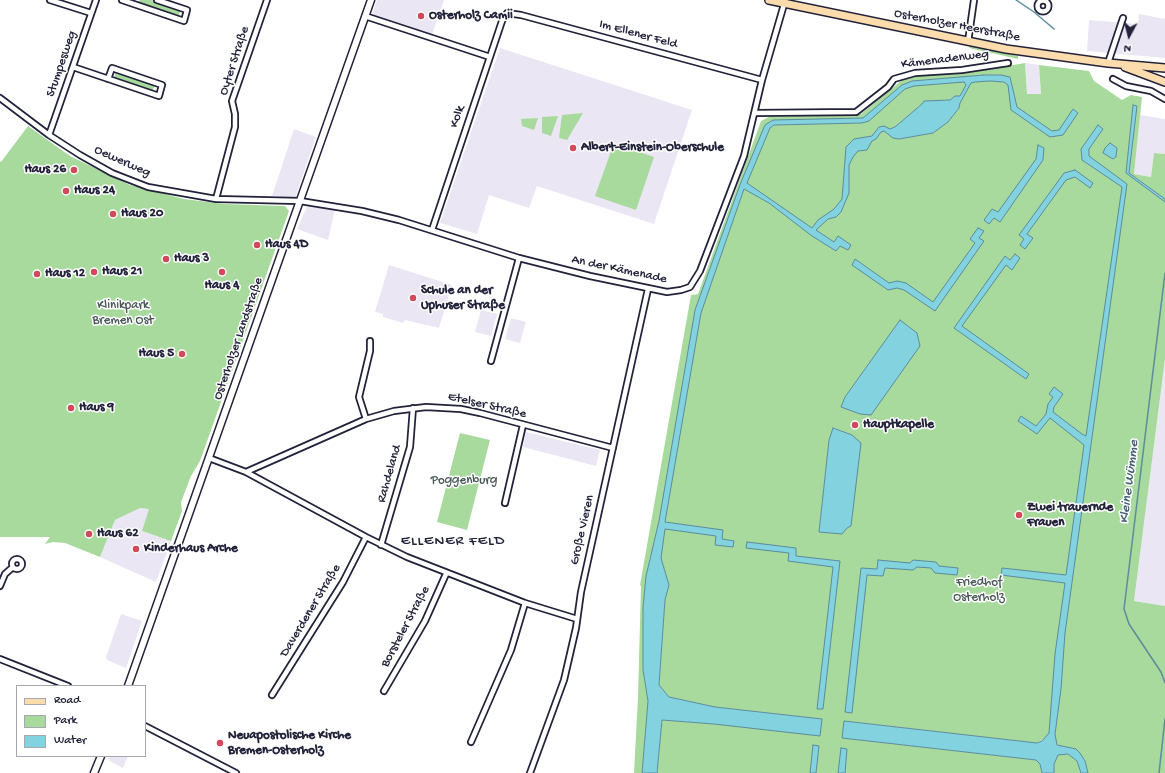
<!DOCTYPE html>
<html>
<head>
<meta charset="utf-8">
<style>
	body { margin:0 }
	#map { position:relative; width:1165px; height:773px; overflow:hidden; background:#fff; font-family:"Gochi Hand",sans-serif }
	canvas { display:block }
	.legend { position:absolute; left:16px; top:685px; width:130px; height:72px; box-sizing:border-box; background:#fff; border:1px solid #a7a7b1; margin:0; padding:5px 7px; list-style:none; font-size:12px; color:#22223b }
	.legend li { display:flex; align-items:center; gap:8px; height:20px }
	.legend b { width:20px; border:1px solid #a7a7b1 }
	.north { position:absolute; left:1109px; top:16px; width:40px; height:40px; -webkit-text-stroke:3px #fff; paint-order:stroke; rotate:187deg; font-size:11px; font-weight:700; line-height:16px; text-align:center; color:#22223b }
	.north::after { content:''; display:block; margin:auto; width:14px; height:18px; background:#22223b; clip-path:polygon(50% 0,100% 100%,50% 72%,0 100%) }
</style>
</head>
<body>
<div id="map">
<canvas width="1165" height="773"></canvas>
<ul class="legend">
<li><b style="height:5px;background:#fcdcac"></b>Road</li>
<li><b style="height:11px;background:#a7da9c"></b>Park</li>
<li><b style="height:11px;background:#82d2df"></b>Water</li>
</ul>
<div class="north">N</div>
</div>
<script>
const c = document.querySelector('canvas').getContext('2d');
c.lineJoin = 'round';
function fillPath(path, color) { c.fillStyle = color; c.fill(path, 'evenodd'); }
const poly = rows => new Path2D(rows.map(r => 'M' + r).join(''));
function strokePath(path, color, width, dash) { c.strokeStyle = color; c.lineWidth = width; c.lineCap = dash ? 'butt' : 'round'; c.setLineDash(dash || []); c.stroke(path); }
function drawText(font, color, halo, rows, align = 'center') {
  c.font = font + ' "Gochi Hand",sans-serif'; c.lineWidth = 3; c.setLineDash([]); c.textBaseline = 'middle'; c.strokeStyle = halo; c.fillStyle = color; for (const [text, x, y, turn = 0] of rows) {
    c.save(); c.translate(x, y); c.rotate((+turn || 0) * Math.PI / 180); c.textAlign = isNaN(turn) ? turn : align; if (halo) c.strokeText(text, 0, 0); c.fillText(text, 0, 0); c.restore();
  }
}
const built = poly([
	[377,0,444,0,432,35,372,15],
	[1139,14,1165,19,1165,58,1087,51,1089,20,1138,24],
	[500,48,692,110,654,224,537,186,529,208,489,195,477,234,440,223],
	[1025,63,1039,65,1041,94,1027,95],
	[1140,115,1165,119,1165,154,1154,153,1151,177,1134,174],
	[294,129,316,137,295,198,272,196],
	[307,207,335,209,328,240,297,229],
	[389,265,452,285,439,328,405,320,403,323,383,317,383,314,375,312],
	[481,310,497,314,491,336,475,332],
	[511,318,526,322,520,343,505,339],
	[1165,359,1165,606,1134,601],
	[526,432,600,450,596,466,523,447],
	[140,508,150,509,142,531,171,541,156,582,100,557,115,520],
	[121,614,142,621,126,668,107,660,106,657],
	[109,756,128,756,123,768,108,760]
]);
const green = poly([
	[140,0,151,0,181,10,178,17,138,3],
	[970,46,1018,56,1018,59,969,48],
	[1025,63,1027,94,1041,94,1039,65,1089,71,1094,81,1122,100,1131,95,1142,97,1134,174,1151,177,1154,153,1165,154,1165,359,1134,601,1165,606,1165,773,1088,773,1085,761,1076,749,1060,747,1047,737,1037,743,845,721,843,738,1036,760,1040,764,1042,773,657,773,662,720,714,724,822,719,715,707,669,697,659,685,665,600,669,585,650,557,643,608,643,670,648,701,642,773,634,773,638,697,641,586,640,585,691,295,698,294,761,121,769,117,861,114,902,80,909,77,978,71],
	[955,96,960,96,959,108,948,122,933,133,899,139,890,129,895,127,922,104,950,100],
	[900,321,917,337,918,342,867,413,842,407,845,397],
	[834,428,852,435,856,441,847,528,841,534,819,531,829,440],
	[116,71,155,85,152,92,114,79],
	[583,113,567,140,559,138,562,115],
	[558,116,551,136,542,133,542,117],
	[538,118,534,130,522,126,521,119],
	[28,126,70,156,130,185,184,199,224,204,285,206,289,211,200,461,191,476,181,502,182,511,171,541,142,531,149,509,140,508,115,520,100,557,65,543,53,542,45,544,50,537,0,537,0,161,1,162],
	[614,143,654,157,636,210,595,196],
	[460,433,490,440,467,530,437,522],
	[1068,754,1077,761,1081,773,1054,773,1054,764,1058,755]
]);
const water = poly([
	[984,75,1001,75,1010,77,1017,107,1052,131,1059,130,1073,109,1078,113,1063,135,1050,137,1011,110,1008,85,1004,82,990,81,975,82,971,83,960,103,959,108,948,122,933,133,899,139,893,138,884,131,881,132,876,139,872,141,867,150,858,151,853,157,849,165,849,193,841,212,836,217,828,219,816,230,834,242,838,236,851,245,848,250,840,246,836,251,812,236,769,203,744,189,701,313,665,522,723,530,722,539,734,541,733,547,715,545,716,536,665,529,661,558,669,585,665,600,659,685,669,697,715,707,822,719,820,736,714,724,662,720,657,773,642,773,648,701,643,670,643,608,646,576,659,521,695,310,741,182,765,125,773,120,863,118,902,85,912,81,984,75],
	[964,82,966,85,960,96,955,96,950,100,924,101,922,104,895,127,890,129,884,126,879,127,872,136,854,139,846,147,842,199,834,209,818,220,812,228,747,183,770,128,774,125,862,123,869,121,905,89,914,86,964,82],
	[1133,105,1137,106,1129,173,1165,199,1165,202,1126,173,1133,105],
	[1098,125,1103,129,1089,149,1089,156,1127,184,1065,633,1061,689,1055,734,1057,745,1076,749,1080,753,1085,761,1088,773,1081,773,1077,761,1068,754,1058,755,1054,764,1054,773,1042,773,1040,764,1036,760,842,738,844,721,1037,743,1042,741,1049,733,1055,654,1065,583,1001,575,1002,568,1066,575,1084,445,1050,418,1037,434,1018,421,1021,416,1036,426,1046,414,1048,404,1053,397,1049,394,1054,387,1063,394,1054,407,1053,412,1082,434,1086,436,1122,187,1082,160,1081,149,1098,125],
	[1110,143,1117,148,1116,157,1113,159,1103,153,1105,148,1110,143],
	[1038,145,1044,148,1043,160,1000,222,994,218,989,224,984,220,992,209,998,212,1036,159,1038,145],
	[1075,170,1093,183,1090,188,1075,177,1066,180,1027,234,1033,238,1025,249,1020,245,1024,239,1019,235,1064,173,1075,170],
	[978,228,984,231,979,238,984,241,935,311,904,290,897,288,888,290,852,265,855,259,889,283,897,281,906,283,933,302,975,243,970,239,978,228],
	[1015,254,1020,258,1012,270,1006,265,962,326,1029,374,1026,379,954,328,1005,256,1010,260,1015,254],
	[900,320,917,333,920,346,871,415,860,414,841,407,845,397,900,320],
	[833,428,852,435,861,443,851,526,847,528,842,534,819,532,829,440,833,428],
	[747,542,796,548,796,556,840,561,823,709,817,709,833,567,788,561,789,553,746,548,747,542],
	[878,560,910,563,913,560,936,562,939,566,958,568,957,575,935,573,931,568,917,567,913,570,885,568,883,576,867,575,852,713,845,712,861,568,877,569,878,560],
	[813,745,819,746,816,773,810,773,813,745],
	[841,748,847,749,845,773,838,773,841,748]
]);
const stream = poly([
	[1016,0,1034,12,1054,29],
	[1165,273,1124,609,1129,624,1161,672,1165,683],
	[1159,773,1165,719]
]);
const minor = poly([
	[50,0,91,13],
	[122,0,184,21,187,10,157,0],
	'1037.5 6a5.5 5.5 0 1 1 11 0a5.5 5.5 0 1 1-11 0Z',
	[365,16,490,57],
	[968,42,974,0],
	[1108,63,1123,18],
	[73,67,159,96,162,85,112,68,108,79],
	[1113,79,1126,86,1151,91,1165,99],
	[0,98,49,135,80,155,112,173,148,187,216,199,300,201,362,211,399,220,519,258,590,276,667,292,681,290,690,287,700,271,744,156,762,80,785,1],
	[755,113,856,112,888,87,894,79,915,73,962,70,1008,63],
	[49,135,96,0],
	[216,199,235,127,235,114,232,101,267,0],
	[432,230,502,21,507,13,521,15,762,80],
	[491,361,519,258],
	[366,419,359,397,370,351,370,341],
	[209,458,246,472,366,537,407,557,525,603,577,619],
	[246,472,366,419,394,411,426,407,461,409,480,413,613,448],
	[505,503,523,425],
	[381,545,410,447,413,408],
	'12 564a5 5 0 1 1 10 0a5 5 0 1 1-10 0Z',
	[0,586,5,574,13,567],
	[0,659,68,686],
	[384,691,425,621,446,574],
	[272,695,343,582,366,537],
	[145,726,236,773],
	[471,742,511,650,525,603],
	[530,773,564,680,576,628,581,592,648,289]
]);
const secondary = poly([
	[128,686,371,0],
	[94,773,101,756]
]);
const primary = poly([
	[769,0,1006,49,1108,63,1165,68],
	[1125,67,1165,82]
]);
const markers = [
	[421,16,4,"#d1495b"],
	[573,148,4,"#d1495b"],
	[74,170,4,"#d1495b"],
	[66,191,4,"#d1495b"],
	[113,214,4,"#d1495b"],
	[257,245,4,"#d1495b"],
	[166,259,4,"#d1495b"],
	[94,272,4,"#d1495b"],
	[222,272,4,"#d1495b"],
	[37,274,4,"#d1495b"],
	[413,298,4,"#d1495b"],
	[182,354,4,"#d1495b"],
	[71,408,4,"#d1495b"],
	[855,425,4,"#d1495b"],
	[1019,515,4,"#d1495b"],
	[89,534,4,"#d1495b"],
	[136,549,4,"#d1495b"],
	[220,743,4,"#d1495b"]
];
const poiNames = [
	["Osterholz Camii",429,16],
	["Albert-Einstein-Oberschule",581,148],
	["Haus 26",66,170,"right"],
	["Haus 24",74,191],
	["Haus 20",121,214],
	["Haus 4D",265,245],
	["Haus 3",174,259],
	["Haus 21",102,272],
	["Haus 12",45,274],
	["Haus 4",222,286,"center"],
	["Schule an der",421,291],
	["Uphuser Straße",421,306],
	["Haus 5",174,354,"right"],
	["Haus 9",79,408],
	["Hauptkapelle",863,425],
	["Zwei trauernde",1027,508],
	["Frauen",1027,523],
	["Haus 62",97,534],
	["Kinderhaus Arche",144,549],
	["Neuapostolische Kirche",228,736],
	["Bremen-Osterholz",228,751]
];
const streetNames = [
	["Osterholzer Heerstraße",957,26,11],
	["Im Ellener Feld",638,35,15],
	["Kämenadenweg",945,60,-7],
	["Oyter Straße",235,61,-72],
	["Stumpesweg",62,64,-71],
	["Kolk",458,117,-71],
	["Oewerweg",122,162,24],
	["An der Kämenade",619,270,12],
	["Osterholzer Landstraße",239,339,-71],
	["Etelser Straße",487,406,13],
	["Rahdeland",390,474,-74],
	["Große Vieren",583,530,-77],
	["Daverdener Straße",311,611,-59],
	["Borsteler Straße",406,627,-62]
];
const parkNames = [
	["Klinikpark",123,306],
	["Bremen Ost",123,321],
	["Poggenburg",464,481],
	["Friedhof",979,583],
	["Osterholz",979,598]
];
const waterNames = [
	["Kleine Wümme",1130,482,-83]
];
const quarterNames = [
	["ELLENER FELD",453,542]
];
fillPath(built, '#ebe6f4');
fillPath(green, '#a7da9c');
fillPath(water, '#82d2df');
strokePath(water, '#5c8c9d', 1);
strokePath(stream, '#5c8c9d', 1.5);
strokePath(minor, '#22223b', 8);
strokePath(secondary, '#22223b', 9);
strokePath(primary, '#22223b', 10);
strokePath(minor, '#fff', 4.5);
strokePath(secondary, '#fff', 6);
strokePath(primary, '#fcdcac', 7);
for (const [x, y, r, color] of markers) { const dot = new Path2D(); dot.arc(x, y, r, 0, 2 * Math.PI); c.fillStyle = color; c.fill(dot); strokePath(dot, '#fff', 1.5); }
drawText('bold 13px', '#22223b', '#fff', poiNames, 'left');
drawText('13px', '#22223b', '#fff', streetNames);
drawText('13px', '#4a5958', '#fff', parkNames);
drawText('italic 14px', '#446074', '#fff', waterNames);
c.letterSpacing = '1px';
drawText('15px', '#22223b', '#fff', quarterNames);
c.letterSpacing = '0px';
</script>
</body>
</html>
